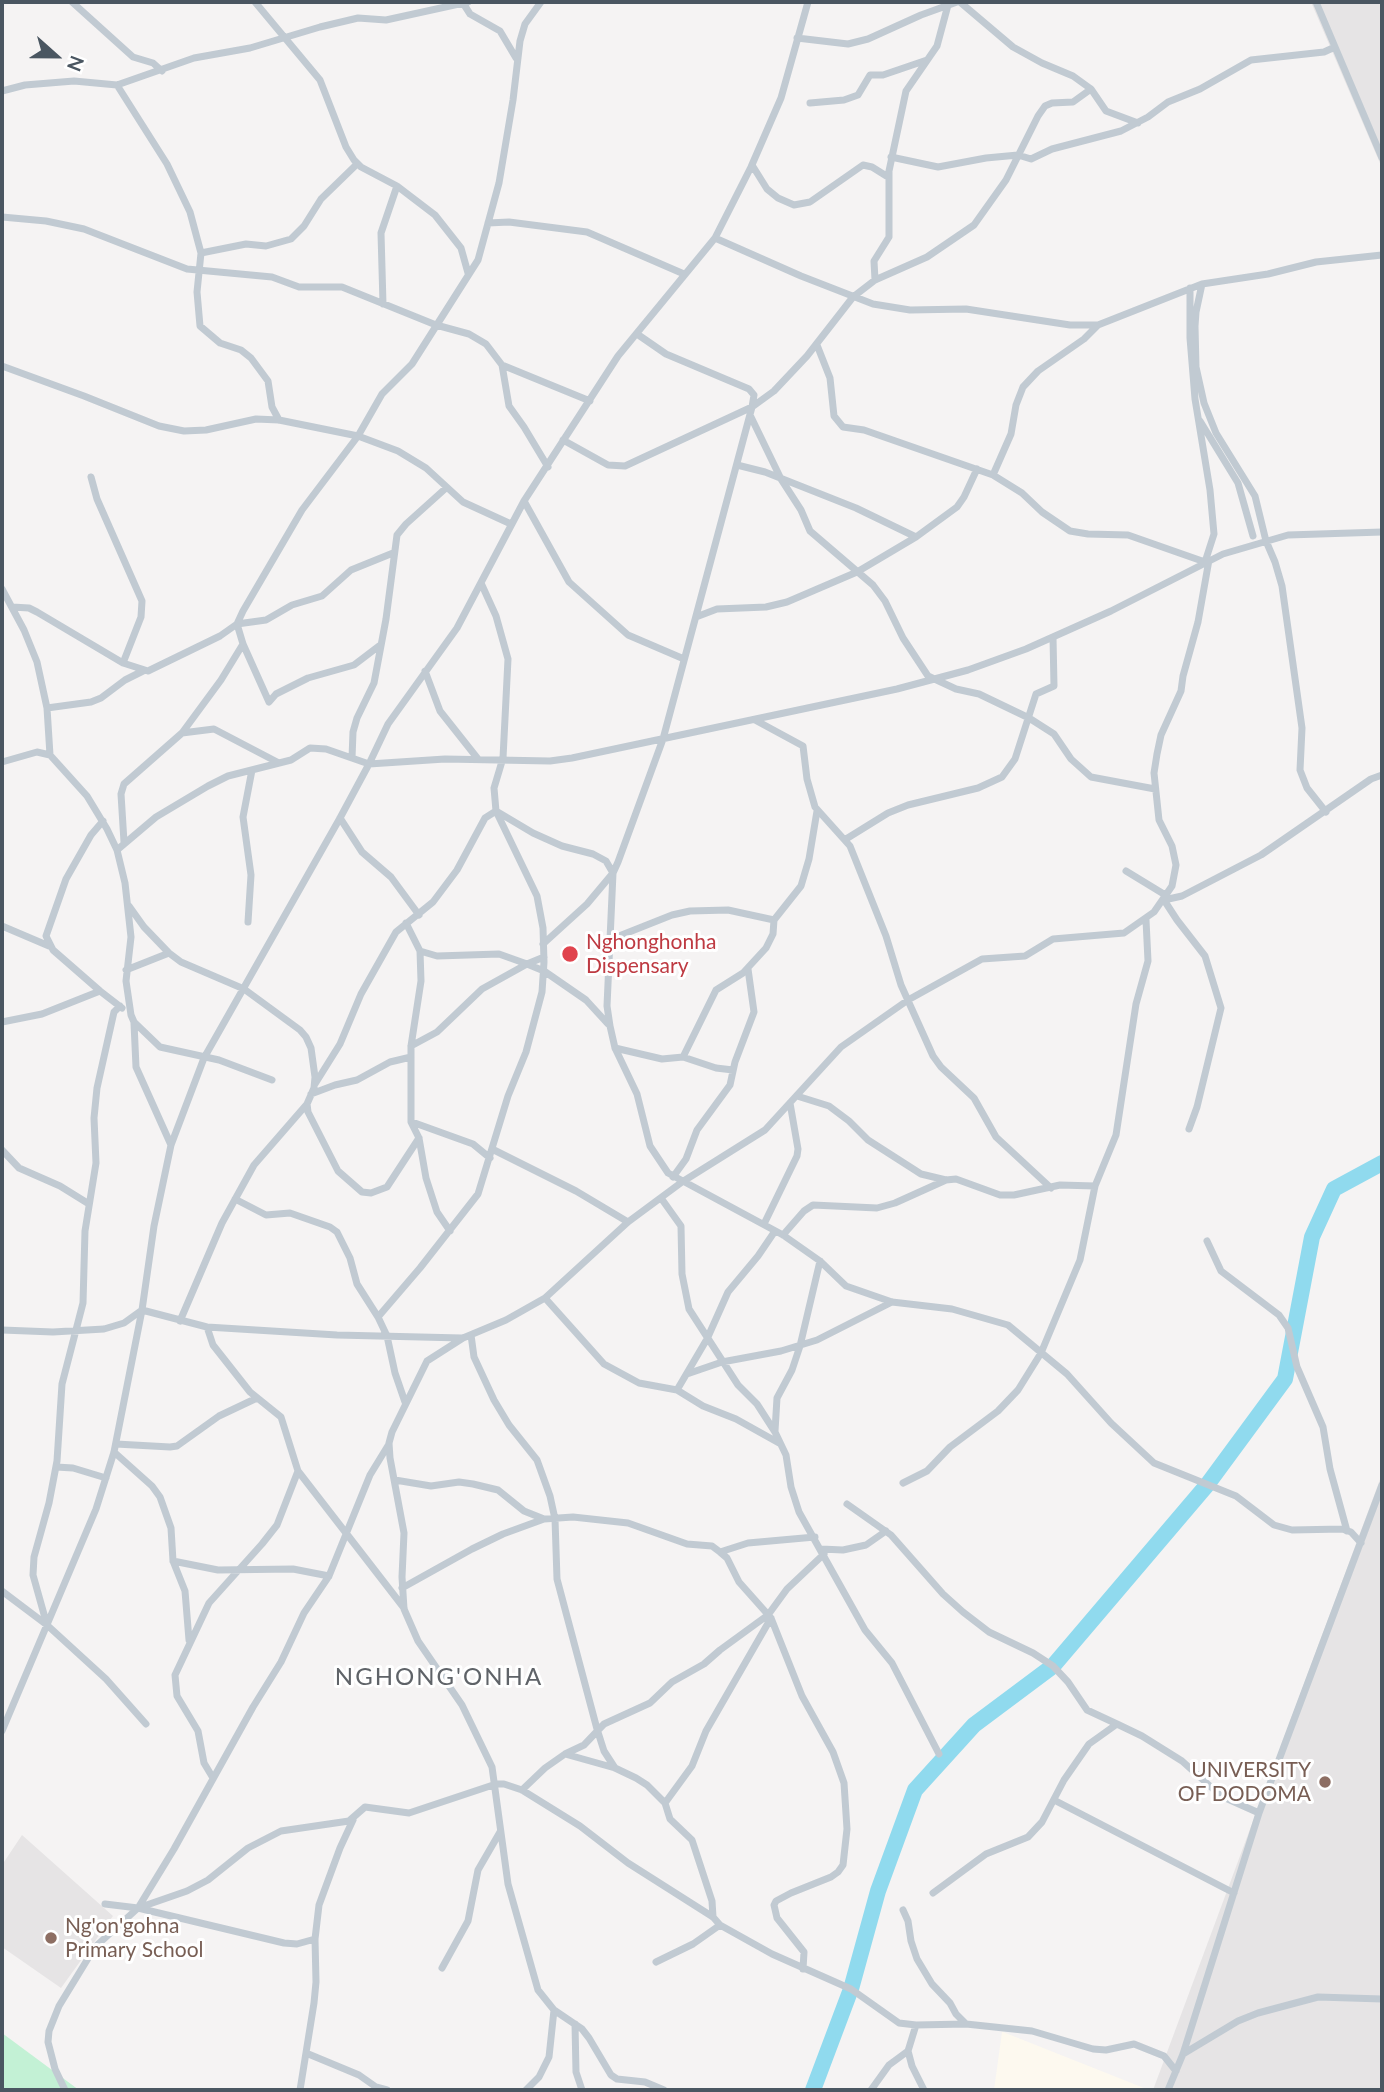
<!DOCTYPE html>
<html>
<head>
<meta charset="utf-8">
<style>
	body { margin:0 }
	#map { position:relative; width:1384px; height:2092px; overflow:hidden; background:#f5f3f3; font-family:Lato,sans-serif }
	canvas { display:block }
	.frame { position:absolute; inset:0; border:4px solid #4a5661; pointer-events:none }
	.north { position:absolute; left:21px; top:21px; width:70px; height:70px; -webkit-text-stroke:5px #fff; paint-order:stroke; rotate:111deg; font-size:19px; font-weight:700; line-height:28px; text-align:center; color:#4a5661 }
	.north::after { content:''; display:block; margin:auto; width:24px; height:32px; background:#4a5661; clip-path:polygon(50% 0,100% 100%,50% 72%,0 100%) }
</style>
</head>
<body>
<div id="map">
<canvas width="1384" height="2092"></canvas>
<div class="frame"></div>
<div class="north">N</div>
</div>
<script>
const c = document.querySelector('canvas').getContext('2d');
c.lineJoin = 'round';
function fillPath(path, color) { c.fillStyle = color; c.fill(path, 'evenodd'); }
const poly = rows => new Path2D(rows.map(r => 'M' + r).join(''));
function strokePath(path, color, width, dash) { c.strokeStyle = color; c.lineWidth = width; c.lineCap = dash ? 'butt' : 'round'; c.setLineDash(dash || []); c.stroke(path); }
function drawText(font, color, halo, rows, align = 'center') {
  c.font = font + ' Lato,sans-serif'; c.lineWidth = 6; c.setLineDash([]); c.textBaseline = 'middle'; c.strokeStyle = halo; c.fillStyle = color; for (const [text, x, y, turn = 0] of rows) {
    c.save(); c.translate(x, y); c.rotate((+turn || 0) * Math.PI / 180); c.textAlign = isNaN(turn) ? turn : align; if (halo) c.strokeText(text, 0, 0); c.fillText(text, 0, 0); c.restore();
  }
}
const commercial = poly([
	[1002,2032,1003,2032,1149,2090,994,2090]
]);
const education = poly([
	[1311,2,1382,2,1382,168],
	[1382,1474,1382,2090,1153,2090],
	[22,1835,113,1916,61,1988,2,1947,2,1865]
]);
const green = poly([
	[2,2033,79,2090,2,2090]
]);
const river = poly([
	[813,2090,851,1989,878,1891,915,1790,974,1725,1053,1666,1207,1485,1285,1379,1312,1237,1334,1189,1382,1163]
]);
const street = poly([
	[72,2,133,57,153,63,162,71],
	[255,2,320,80,346,147,354,160,361,167,397,186,435,215,461,248,468,273],
	[960,2,1013,47,1042,63,1073,76,1091,89,1106,111,1138,123],
	[1316,2,1382,158],
	[463,3,470,14,500,31,516,58],
	[797,38,848,44,868,39,921,15,957,2],
	[117,85,167,164,190,212,201,253,197,292,200,326,220,343,241,350,251,358,268,381,272,407,279,420],
	[2,91,25,85,74,81,117,85,194,58,250,48,320,27,358,18,386,20,468,2],
	[810,103,844,100,858,95,870,75,883,75,927,60],
	[891,157,938,167,986,158,1018,155,1031,159,1052,149,1121,131,1148,117,1168,102,1200,89,1251,60,1324,52,1335,47],
	[752,165,767,189,778,198,794,205,810,202,863,165,872,167,888,177],
	[2,217,46,221,84,229,187,269,272,277,299,287,342,287,436,325,469,334,486,344,502,365,509,406,524,427,548,467],
	[488,223,509,222,587,232,684,274],
	[715,238,801,276,873,304,910,310,966,309,1070,325,1098,325,1202,284,1268,274,1316,262,1382,255],
	[201,253,246,244,266,246,291,239,304,226,321,199,357,164],
	[875,280,874,261,889,237,889,171,906,91,937,46,948,5],
	[1202,284,1196,312,1195,326,1196,367,1204,403,1216,433,1255,496,1266,541,1275,562,1282,586,1302,728,1300,770,1307,788,1326,812],
	[383,304,381,233,397,186],
	[817,345,830,378,834,416,843,427,864,430,993,475,1022,493,1042,512,1070,531,1088,534,1128,535,1205,562,1214,534,1210,490,1195,399,1190,338,1190,288],
	[502,365,590,401],
	[2,366,84,396,159,426,184,431,206,430,256,419,279,420,358,436,398,451,426,468,463,502,511,524],
	[751,417,781,479,801,510,810,531,873,585,885,601,903,638,928,676,956,689,979,694,1029,718,1054,734,1071,759,1091,777,1155,789],
	[1200,421,1238,483,1253,536],
	[563,440,608,465,625,466,752,407,774,391,807,356,853,297,875,280,927,257,974,225,1006,180,1038,116,1045,106,1052,103,1073,102,1091,89],
	[737,465,765,472,856,508,916,537],
	[993,475,1011,434,1016,405,1023,387,1038,371,1084,339,1098,325],
	[91,477,97,499,142,601,141,617,123,663],
	[524,501,569,582,628,635,684,659],
	[2,589,24,630,37,662,47,708,50,755],
	[12,607,29,608,37,612,123,663,148,671,220,636,237,624,266,620,292,605,322,596,351,570,393,553],
	[696,617,717,609,766,607,787,602,857,572,916,537,957,507,964,497,977,469],
	[379,646,354,665,308,678,276,694,269,702,243,644,237,624,243,611,302,510,358,436,382,394,412,364,478,260,499,183,513,100,520,41,525,24,541,2],
	[425,671,440,711,478,759],
	[47,708,91,702,101,698,125,680,143,671],
	[755,720,803,746,807,779,815,807,850,846,886,936,901,985,933,1056,941,1067,974,1098,996,1137,1051,1188],
	[182,733,221,680,243,644],
	[352,758,353,732,357,718,374,683,386,619,397,535,406,524,446,488],
	[2,762,37,752,50,755,87,796,107,829,117,850,125,883,131,937,126,981,131,1015,134,1022,160,1047,219,1060,272,1080],
	[340,818,362,852,391,877,419,915],
	[846,839,888,813,908,805,978,788,1002,777,1015,759,1036,694,1054,686,1053,637],
	[124,842,121,794,124,784,182,733,214,729,279,763],
	[117,850,156,817,208,786,228,776,291,760,310,748,326,749,369,764,445,759,550,761,572,758,897,689,968,670,1026,649,1111,611,1223,554,1288,535,1382,532],
	[1126,871,1167,896],
	[129,906,144,927,169,953,181,962,244,989,300,1030,306,1037,311,1048,315,1077,314,1088,307,1104,308,1112,338,1171,362,1192,371,1193,387,1187,419,1138],
	[248,922,251,875,243,817,252,770],
	[406,923,420,951,421,981,411,1046,411,1122,419,1138,426,1178,437,1212,450,1231],
	[2,926,49,946],
	[609,940,672,915,690,911,728,910,774,920],
	[543,944,587,904,613,873,618,862,663,739,752,407,754,395,749,389,666,354,637,334],
	[420,951,437,956,499,954,527,964,544,971,586,1000,608,1024],
	[126,970,169,953],
	[100,991,53,950,46,936,66,879,91,835,103,821],
	[2,1022,42,1014,100,991,122,1008],
	[134,1023,136,1067,171,1145],
	[411,1046,437,1032,482,989,527,964,544,957],
	[615,1048,662,1059,683,1057,716,1068,733,1070],
	[683,1057,716,990,743,973,766,948,773,934,774,920,801,886,809,859,817,811],
	[315,1084,340,1044,361,994,396,932,433,902,457,870,485,818,496,811,533,833,562,846,593,854,606,861,613,873,607,1006,610,1026,615,1048,637,1094,650,1146,668,1173,783,1235,820,1261,846,1286,892,1302,952,1309,1008,1325,1067,1374,1111,1423,1154,1463,1236,1496,1274,1525,1292,1530,1342,1529,1351,1532,1361,1543],
	[311,1094,335,1085,357,1080,390,1062,411,1057],
	[797,1096,829,1106,849,1121,868,1140,921,1174,946,1180,956,1179,1000,1195,1014,1195,1060,1185,1095,1186],
	[412,1122,473,1144,490,1158],
	[1189,1129,1197,1107,1221,1008,1205,956,1177,920,1164,900,1182,896,1261,855,1371,779,1382,775],
	[492,1149,576,1191,628,1222],
	[2,1150,19,1168,60,1186,89,1204],
	[673,1177,686,1159,697,1130,730,1085,735,1062,754,1012,748,969],
	[661,1198,681,1226,682,1274,689,1309,738,1385,757,1404,775,1432,786,1455,791,1487,799,1512,865,1630,892,1663,939,1754],
	[235,1199,266,1215,290,1213,330,1227,337,1232,350,1258,357,1284,378,1317,387,1336,395,1373,405,1402],
	[764,1224,797,1156,798,1149,790,1103],
	[783,1235,804,1211,813,1205,877,1208,895,1203,946,1180],
	[1207,1241,1221,1271,1279,1315,1288,1328,1297,1367,1323,1427,1330,1469,1347,1531],
	[545,1298,604,1364,639,1383,677,1390,703,1406,736,1419,779,1443],
	[378,1317,420,1268,478,1194,508,1096,526,1052,542,992,544,962,543,928,537,896,496,811,494,788,503,758,508,659,496,616,481,583],
	[180,1321,222,1223,254,1165,307,1104],
	[207,1327,213,1345,250,1392,281,1417,298,1471,404,1608],
	[2,1330,53,1332,104,1329,124,1323,142,1310,207,1327,337,1335,462,1338],
	[471,1335,474,1357,494,1400,509,1425,537,1460,550,1496,555,1519,557,1579,597,1729,604,1751,615,1768],
	[687,1374,722,1362,781,1351,817,1340,892,1302],
	[677,1390,707,1339,728,1292,758,1256,775,1231],
	[775,1431,777,1398,792,1370,800,1346,820,1261],
	[116,1444,170,1447,177,1446,219,1416,257,1398],
	[114,1452,152,1486,160,1497,171,1528,173,1561,185,1591,189,1640],
	[56,1467,73,1468,106,1478],
	[395,1480,431,1486,459,1482,473,1484,498,1490,524,1511,544,1519,573,1517,628,1523,687,1544,712,1546,720,1552,748,1543,815,1537],
	[903,1483,927,1471,950,1447,998,1411,1018,1390,1041,1353,1080,1260,1095,1186,1116,1135,1136,1004,1148,961,1146,920],
	[847,1504,891,1535,943,1594,963,1612,989,1632,1033,1653,1053,1666,1068,1682,1087,1710,1117,1724],
	[821,1549,843,1550,866,1545,886,1531],
	[720,1552,727,1558,739,1582,771,1618,802,1696,833,1752,844,1783,847,1829,843,1865,838,1872,831,1877,791,1893,776,1901,774,1905,777,1918,804,1952,803,1969],
	[173,1561,218,1570,293,1569,329,1576],
	[402,1588,472,1549,503,1534,544,1519],
	[2,1591,47,1625,106,1679,146,1724],
	[47,1625,33,1575,34,1557,49,1503,57,1461,62,1384,83,1303,85,1231,96,1163,94,1118,97,1088,114,1012,120,1006],
	[2,1731,96,1509,114,1452,142,1310,154,1226,171,1145,204,1058,340,818,369,764,388,724,457,628,524,501,618,356,715,238,751,167,781,98,808,2],
	[565,1754,615,1768,636,1778,647,1785,665,1803],
	[213,1778,204,1763,198,1731,177,1696,175,1675,209,1603,262,1544,277,1525,298,1471],
	[522,1790,545,1768,565,1754,584,1745,604,1724,650,1703,672,1682,704,1664,720,1650,768,1615,787,1589,824,1554],
	[1054,1800,1234,1893],
	[933,1893,986,1854,1028,1837,1042,1822,1064,1780,1089,1744,1117,1724,1142,1736,1182,1761,1221,1796,1259,1813],
	[105,1904,138,1908,187,1891,208,1880,248,1848,281,1831,349,1821,365,1807,409,1813,496,1784,504,1784,522,1790,580,1826,628,1863,713,1917,720,1925,772,1954,851,1989,899,2023,916,2025,966,2024,1032,2031,1093,2049,1106,2050,1134,2044,1164,2056,1176,2071],
	[138,1908,284,1943,297,1944,315,1939],
	[903,1910,908,1921,911,1941,917,1959,932,1984,950,2003,956,2014,966,2024],
	[713,1917,712,1901,692,1840,670,1819,665,1803,692,1766,706,1731,771,1618],
	[656,1962,693,1944,720,1925],
	[442,1968,468,1921,478,1870,500,1832],
	[575,2024,576,2072,582,2090],
	[916,2025,908,2051,912,2066,924,2090],
	[306,2053,359,2075,376,2087,387,2090],
	[1183,2054,1238,2021,1258,2013,1318,1997,1382,1999],
	[65,2090,55,2069,48,2042,49,2031,59,2006,95,1947,138,1908,174,1849,253,1707,281,1662,304,1613,329,1576,370,1475,389,1444],
	[300,2090,314,2003,316,1982,315,1939,319,1905,340,1848,353,1820],
	[526,2090,539,2077,549,2057,554,2010],
	[664,2090,645,2082,617,2079,611,2075,589,2038,582,2029,554,2010,538,1990,508,1884,492,1767,462,1705,418,1641,404,1609,402,1577,404,1533,390,1458,389,1443,392,1432,427,1361,463,1338,506,1320,545,1298,628,1222,682,1182,765,1130,841,1047,908,1000,982,959,1025,956,1053,939,1124,933,1154,912,1172,886,1176,865,1172,846,1159,820,1154,773,1157,754,1161,735,1181,691,1183,676,1198,622,1209,560],
	[871,2090,889,2065,908,2051],
	[1168,2090,1183,2054,1259,1813,1382,1485]
]);
const markers = [
	[570,954,9,"#e0444e"],
	[1325,1782,7,"#8d6e63"],
	[51,1938,7,"#8d6e63"]
];
const healthNames = [
	["Nghonghonha",586,942],
	["Dispensary",586,966]
];
const educationNames = [
	["UNIVERSITY",1311,1770],
	["OF DODOMA",1311,1794],
	["Ng'on'gohna",65,1926,"left"],
	["Primary School",65,1950,"left"]
];
const quarterNames = [
	["NGHONG'ONHA",439,1677]
];
fillPath(commercial, '#fdf9ef');
fillPath(education, '#e6e4e5');
fillPath(green, '#c3f1d5');
strokePath(river, '#90daee', 16);
strokePath(street, '#c1cad2', 7);
for (const [x, y, r, color] of markers) { const dot = new Path2D(); dot.arc(x, y, r, 0, 2 * Math.PI); c.fillStyle = color; c.fill(dot); strokePath(dot, '#fff', 2.5); }
drawText('21px', '#be3a42', '#fff', healthNames, 'left');
drawText('21px', '#785e54', '#fff', educationNames, 'right');
c.letterSpacing = '2px';
drawText('24px', '#5f6368', '#fff', quarterNames);
c.letterSpacing = '0px';
</script>
</body>
</html>
